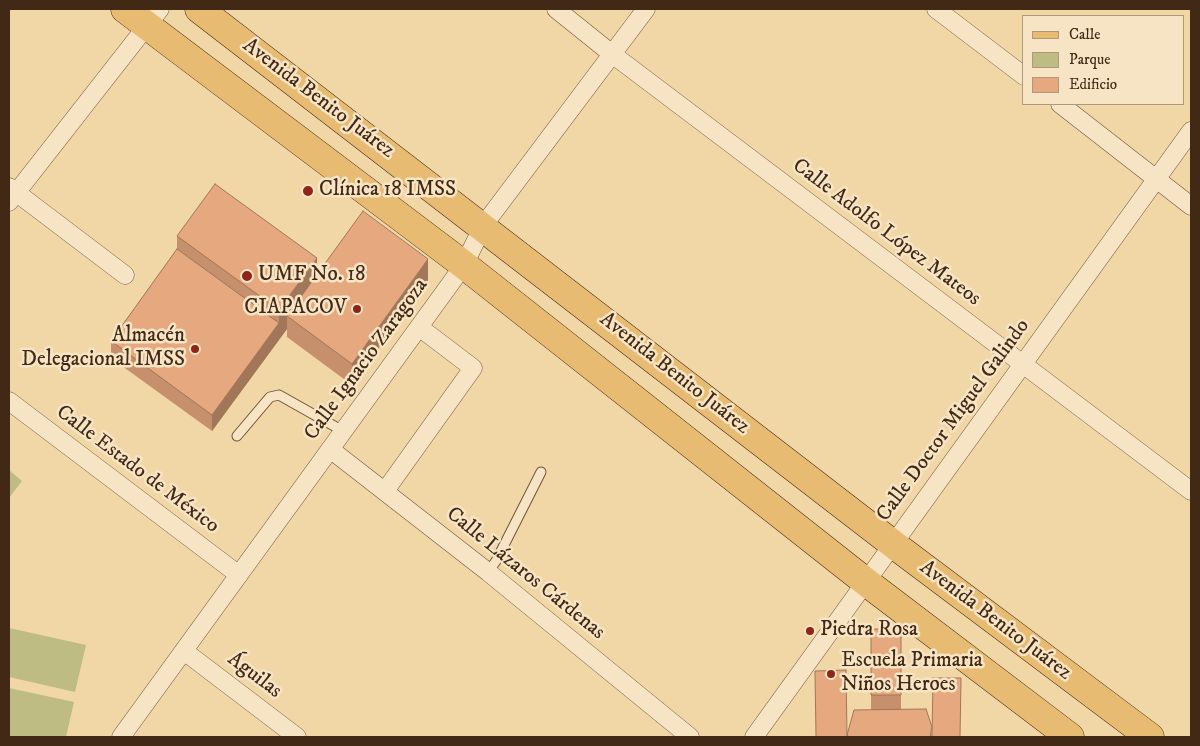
<!DOCTYPE html>
<html>
<head>
<meta charset="utf-8">
<style>
	body { margin:0 }
	#map { position:relative; width:1200px; height:746px; overflow:hidden; background:#f1d6a6; font-family:"IM FELL DW Pica",serif }
	canvas { display:block }
	.frame { position:absolute; inset:0; border:10px solid #422915; pointer-events:none }
	.legend { position:absolute; left:1022px; top:15px; width:162px; height:90px; box-sizing:border-box; background:#f6e4c5; border:1px solid #ae997f; margin:0; padding:6px 9px; list-style:none; font-size:15px; color:#422915 }
	.legend li { display:flex; align-items:center; gap:10px; height:25px }
	.legend b { width:25px; border:1px solid #ae997f }
</style>
</head>
<body>
<div id="map">
<canvas width="1200" height="746"></canvas>
<div class="frame"></div>
<ul class="legend">
<li><b style="height:6px;background:#e8bb73"></b>Calle</li>
<li><b style="height:14px;background:#bebc83"></b>Parque</li>
<li><b style="height:14px;background:#e6a87f"></b>Edificio</li>
</ul>
</div>
<script>
const c = document.querySelector('canvas').getContext('2d');
c.lineJoin = 'round';
function fillPath(path, color) { c.fillStyle = color; c.fill(path, 'evenodd'); }
const poly = rows => new Path2D(rows.map(r => 'M' + r).join(''));
function strokePath(path, color, width, dash) { c.strokeStyle = color; c.lineWidth = width; c.lineCap = dash ? 'butt' : 'round'; c.setLineDash(dash || []); c.stroke(path); }
function drawText(font, color, halo, rows, align = 'center') {
  c.font = font + ' "IM FELL DW Pica",serif'; c.lineWidth = 5; c.setLineDash([]); c.textBaseline = 'middle'; c.strokeStyle = halo; c.fillStyle = color; for (const [text, x, y, turn = 0] of rows) {
    c.save(); c.translate(x, y); c.rotate((+turn || 0) * Math.PI / 180); c.textAlign = isNaN(turn) ? turn : align; if (halo) c.strokeText(text, 0, 0); c.fillText(text, 0, 0); c.restore();
  }
}
const green = poly([
	[9,470,22,481,9,498],
	[9,628,86,645,75,692,9,677],
	[9,688,74,702,66,737,9,737]
]);
const lane = poly([
	[237,436,270,397,279,395,343,431],
	[488,572,496,561,541,472]
]);
const street = poly([
	[556,9,612,54,1191,491],
	[936,9,1024,76],
	[1060,104,1191,206],
	[9,187,125,275],
	[9,202,160,9],
	[9,401,239,575],
	[330,449,488,572,690,737],
	[385,491,473,368,419,327],
	[184,651,297,737],
	[121,737,464,265,483,226,646,9],
	[754,737,1191,131]
]);
const primary = poly([
	[125,9,464,265,866,582,1070,737],
	[199,9,893,544,1150,737]
]);
const wall = poly([
	[177,236,317,275,428,280,352,385,287,337,287,329,212,431,111,358,111,341,177,249],
	[871,629,901,629,901,709,932,734,931,737,847,737,847,735,871,710]
]);
const shadedWall = poly([
	[317,258,317,287,287,316,287,329,212,431,212,415,279,323,279,310],
	[428,259,428,280,352,385,352,364]
]);
const building = poly([
	[215,184,317,258,279,310,177,236,215,184],
	[363,211,428,259,352,364,287,316,363,211],
	[177,249,279,323,212,415,111,341,177,249],
	[871,629,901,629,901,695,871,695,871,629],
	[846,670,847,737,816,737,815,671,846,670],
	[933,678,961,678,960,737,932,737,933,678],
	[926,709,932,727,930,737,848,737,847,735,854,710,926,709]
]);
const markers = [
	[308,191,6,"#8f2418"],
	[247,276,6,"#8f2418"],
	[357,309,5,"#8f2418"],
	[195,349,5,"#8f2418"],
	[810,631,5,"#8f2418"],
	[831,674,5,"#8f2418"]
];
const streetNames = [
	["Avenida Benito Juárez",318,99,37],
	["Calle Adolfo López Mateos",886,233,37],
	["Calle Ignacio Zaragoza",367,360,-54],
	["Avenida Benito Juárez",674,374,38],
	["Calle Doctor Miguel Galindo",954,421,-54],
	["Calle Estado de México",137,470,37],
	["Calle Lázaros Cárdenas",525,574,39],
	["Avenida Benito Juárez",995,621,37],
	["Águilas",254,676,37]
];
const poiNames = [
	["Clínica 18 IMSS",319,191],
	["UMF No. 18",258,276],
	["CIAPACOV",347,309,"right"],
	["Almacén",185,337,"right"],
	["Delegacional IMSS",185,361,"right"],
	["Piedra Rosa",820,631],
	["Escuela Primaria",841,662],
	["Niños Heroes",841,686]
];
fillPath(green, '#bebc83');
strokePath(lane, '#6e5439', 11);
strokePath(street, '#6e5439', 19);
strokePath(primary, '#422915', 29);
strokePath(lane, '#f6e4c5', 9);
strokePath(street, '#f6e4c5', 18);
strokePath(primary, '#e8bb73', 28);
fillPath(wall, '#c6906d');
fillPath(shadedWall, '#a17659');
fillPath(building, '#e6a87f');
strokePath(building, '#a17659', 1);
for (const [x, y, r, color] of markers) { const dot = new Path2D(); dot.arc(x, y, r, 0, 2 * Math.PI); c.fillStyle = color; c.fill(dot); strokePath(dot, '#f6e4c5', 2); }
drawText('21px', '#422915', '#f6e4c5', streetNames);
drawText('21px', '#422915', '#f6e4c5', poiNames, 'left');
</script>
</body>
</html>
